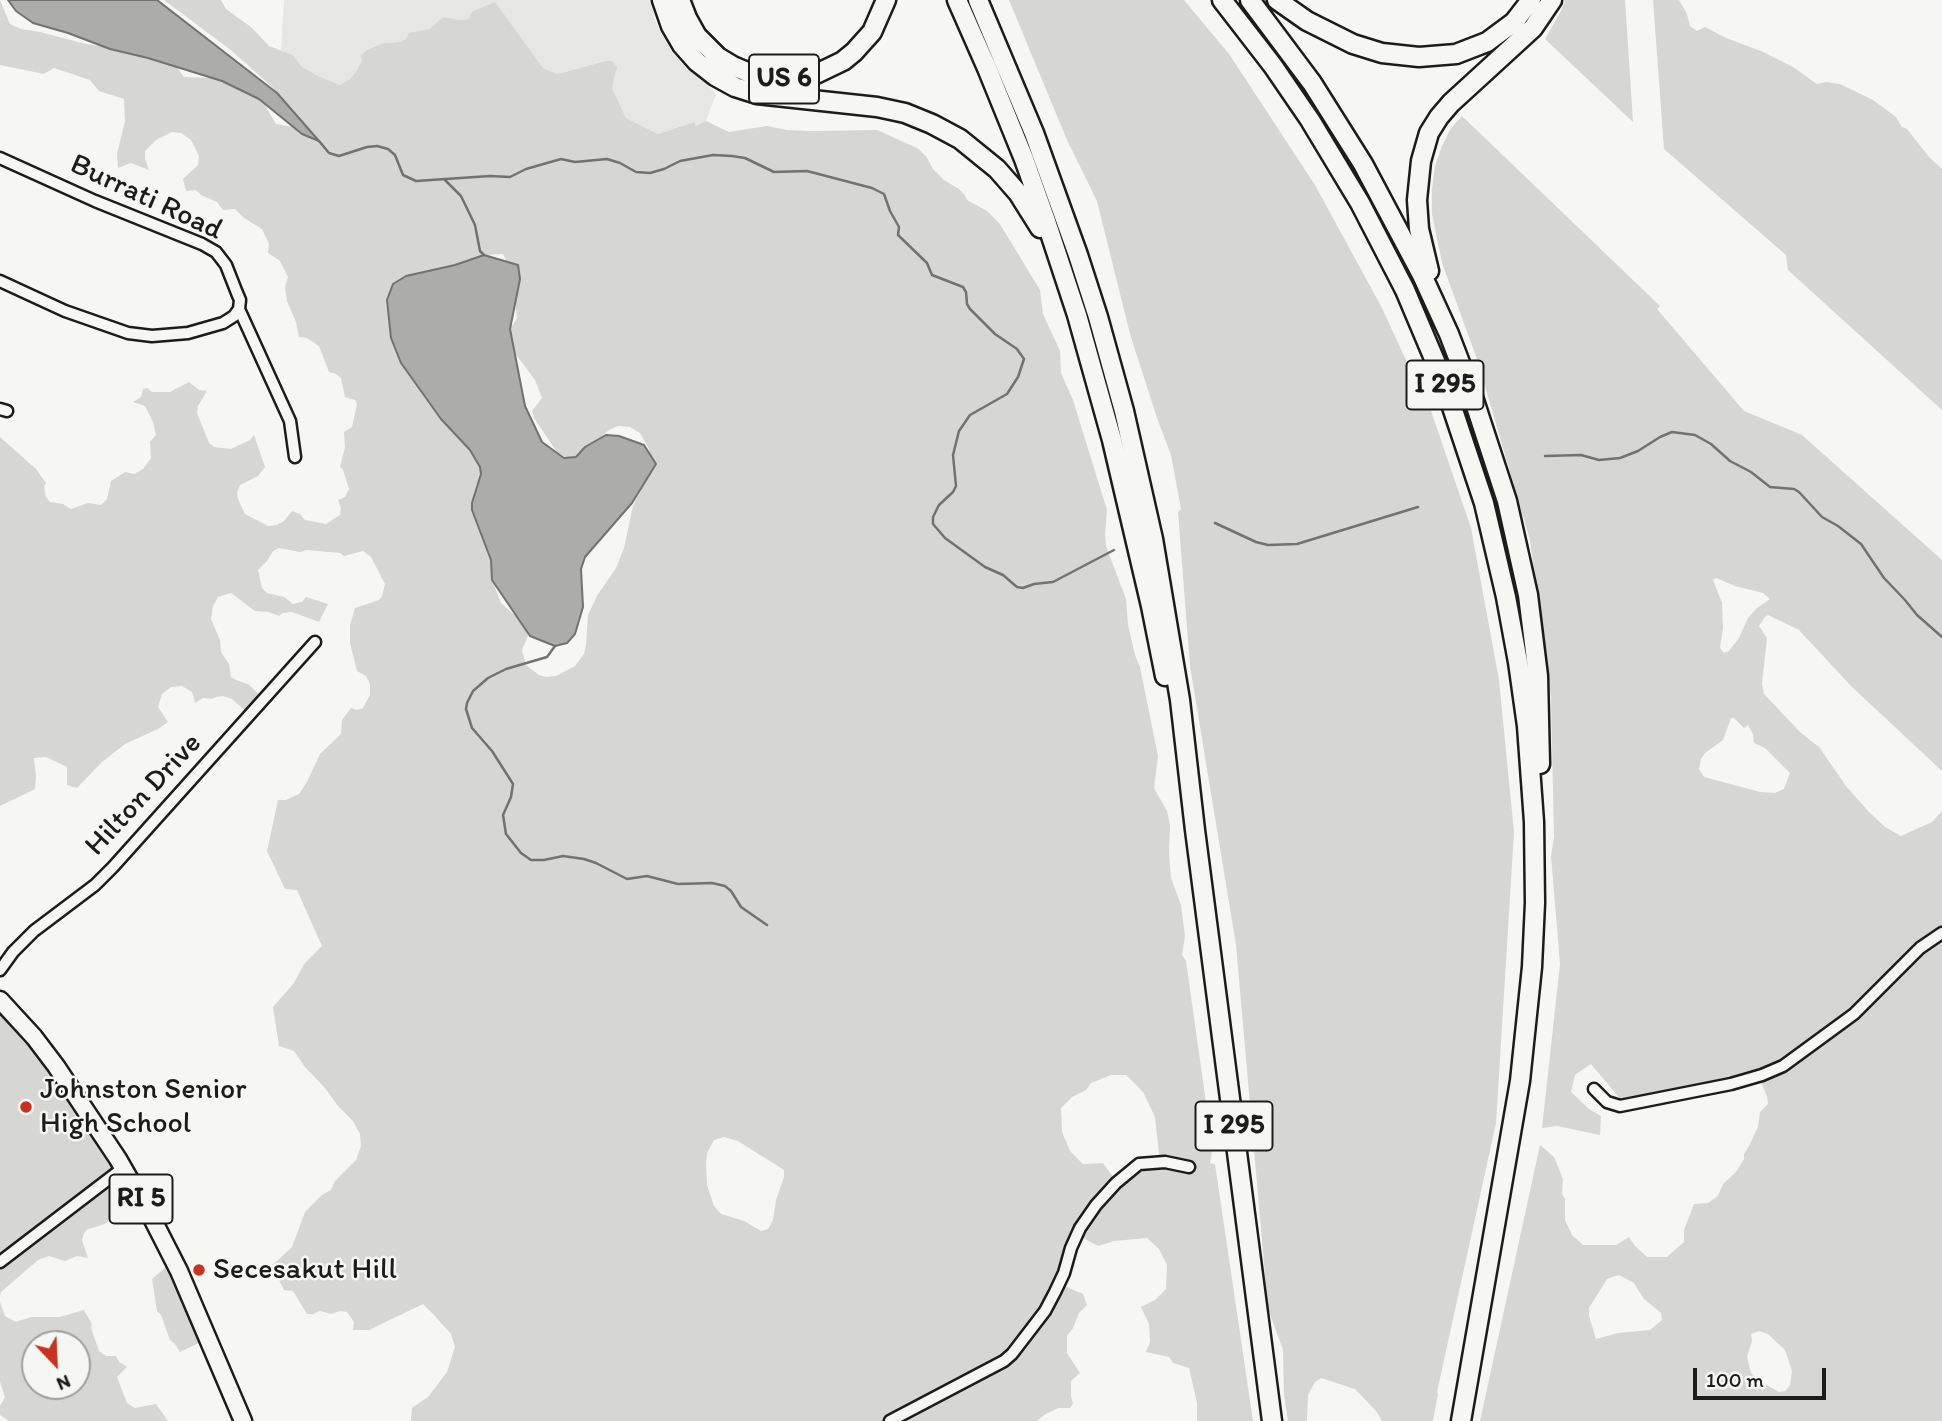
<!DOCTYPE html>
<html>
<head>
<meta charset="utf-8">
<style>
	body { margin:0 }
	#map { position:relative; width:1942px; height:1421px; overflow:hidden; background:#f6f6f2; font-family:Itim,sans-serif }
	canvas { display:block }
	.north { position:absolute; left:21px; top:1330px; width:70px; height:70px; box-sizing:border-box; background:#f6f6f2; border:2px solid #9f9f9c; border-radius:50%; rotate:157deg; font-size:19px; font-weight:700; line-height:28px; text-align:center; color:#1c1c1c }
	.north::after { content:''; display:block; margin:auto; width:24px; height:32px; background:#c8321e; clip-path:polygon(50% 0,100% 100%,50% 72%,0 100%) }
	.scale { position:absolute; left:1693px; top:1368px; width:133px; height:32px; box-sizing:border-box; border:4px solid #1c1c1c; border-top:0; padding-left:9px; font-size:21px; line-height:24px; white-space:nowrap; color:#1c1c1c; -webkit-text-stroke:5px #f6f6f2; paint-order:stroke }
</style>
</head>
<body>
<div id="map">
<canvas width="1942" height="1421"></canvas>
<div class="north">N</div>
<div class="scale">100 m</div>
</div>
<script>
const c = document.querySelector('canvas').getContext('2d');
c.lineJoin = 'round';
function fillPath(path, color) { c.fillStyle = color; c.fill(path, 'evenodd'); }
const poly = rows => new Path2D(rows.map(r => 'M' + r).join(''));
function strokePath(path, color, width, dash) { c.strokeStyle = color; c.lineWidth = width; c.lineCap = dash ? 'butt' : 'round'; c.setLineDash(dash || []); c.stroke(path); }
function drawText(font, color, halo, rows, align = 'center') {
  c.font = font + ' Itim,sans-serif'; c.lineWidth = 5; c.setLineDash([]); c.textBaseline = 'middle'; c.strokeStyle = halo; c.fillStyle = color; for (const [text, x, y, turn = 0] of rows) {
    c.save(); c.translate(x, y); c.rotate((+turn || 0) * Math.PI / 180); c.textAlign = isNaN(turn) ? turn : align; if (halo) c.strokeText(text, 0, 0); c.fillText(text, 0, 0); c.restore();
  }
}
const built = poly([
	[284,0,651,0,655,21,671,51,689,71,708,85,716,94,706,121,696,126,693,122,658,134,626,118,612,88,616,73,612,61,604,61,558,74,544,69,495,2,473,11,468,19,460,20,443,17,429,29,400,42,385,43,362,60,357,70,350,79,340,85,316,75,301,66,293,55,281,50]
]);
const green = poly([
	[0,0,10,24,21,29,40,32,86,44,152,54,174,63,184,77,214,78,241,84,259,95,276,124,299,128,287,105,272,87,232,51,164,0,221,0,226,9,251,27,269,46,293,55,301,66,316,75,340,85,350,79,357,70,362,60,361,56,367,50,385,43,400,42,406,39,409,33,429,29,443,17,460,20,468,19,473,11,495,2,544,69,558,74,605,61,612,61,617,67,612,88,626,118,658,134,694,122,696,126,706,121,729,132,767,126,787,130,810,131,877,130,917,148,926,156,933,169,944,180,959,189,965,195,967,200,987,211,1000,224,1040,290,1043,314,1060,351,1061,373,1073,400,1107,510,1105,535,1106,546,1126,599,1128,625,1135,655,1140,667,1158,756,1154,788,1167,811,1170,825,1169,853,1171,878,1181,905,1185,936,1182,955,1186,961,1210,1131,1212,1151,1210,1163,1215,1164,1253,1421,1197,1421,1197,1403,1189,1368,1173,1363,1169,1357,1146,1352,1150,1342,1149,1324,1141,1307,1155,1300,1166,1289,1167,1265,1159,1249,1147,1238,1114,1241,1098,1246,1078,1235,1060,1284,1083,1294,1087,1305,1079,1313,1073,1328,1067,1336,1067,1353,1080,1373,1071,1381,1071,1396,1073,1404,1070,1408,1058,1408,1044,1415,1037,1421,411,1421,412,1408,428,1397,447,1372,455,1347,451,1334,434,1315,423,1304,369,1330,353,1330,354,1322,347,1312,340,1311,331,1314,320,1311,313,1314,307,1314,293,1291,284,1290,278,1278,273,1273,265,1272,292,1247,305,1212,322,1195,331,1190,335,1181,356,1160,361,1146,360,1134,353,1121,338,1106,325,1088,305,1067,294,1051,279,1046,273,1007,294,983,304,964,322,946,297,890,285,889,267,851,278,800,286,800,299,794,307,782,320,754,341,734,342,720,351,708,357,710,363,708,370,695,370,684,366,676,357,671,350,643,350,625,355,608,379,600,382,596,385,584,371,557,363,551,344,556,340,553,307,550,300,552,279,548,273,551,267,561,258,570,262,588,267,593,284,597,293,604,302,602,306,597,328,604,319,622,292,612,283,613,279,616,269,612,255,611,231,593,218,597,213,606,211,619,220,640,221,652,229,664,231,677,236,680,248,684,263,698,250,715,232,699,223,696,216,697,211,699,203,698,195,703,192,692,182,686,171,687,162,694,158,707,168,722,158,729,125,744,102,762,77,788,67,785,67,767,46,757,34,758,36,776,35,789,0,806,0,437,36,469,46,483,44,487,46,497,50,502,63,504,71,509,88,503,101,505,107,499,111,481,125,472,134,474,143,469,151,458,150,442,156,435,153,422,145,406,133,402,141,397,143,389,147,388,152,392,170,392,189,382,199,390,207,391,198,406,197,413,209,443,214,447,231,449,250,440,254,435,265,467,258,476,240,485,237,493,238,499,245,514,268,526,277,525,284,521,292,511,300,514,305,520,326,524,340,515,341,508,338,500,345,497,349,489,343,470,340,467,345,447,344,432,352,427,357,404,355,400,345,397,341,378,336,374,329,372,319,346,307,338,299,337,296,322,287,301,285,287,288,277,280,261,268,253,269,244,262,229,244,218,235,209,223,210,217,202,201,195,196,190,186,191,183,179,198,165,199,156,191,140,181,133,172,132,156,140,145,151,145,159,149,170,131,163,118,168,117,154,125,121,124,99,99,91,90,80,54,68,44,74,0,65],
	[503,254,511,270,517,318,513,325,503,332,514,352,535,380,542,398,532,411,534,418,557,452,571,460,580,456,609,430,618,426,630,427,640,433,649,449,650,459,645,482,633,506,624,548,616,568,597,596,588,615,586,645,584,654,575,666,556,676,546,677,539,675,526,665,522,650,529,633,521,621,501,603,492,580,491,560,472,510,472,503,481,474,480,467,470,450,441,419,401,363,402,279,406,276,455,265,484,255],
	[1111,1075,1126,1075,1143,1092,1155,1117,1160,1163,1138,1166,1116,1181,1103,1163,1083,1164,1070,1151,1062,1132,1061,1108,1072,1097,1086,1090,1091,1083],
	[724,1137,738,1141,784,1170,784,1177,776,1200,773,1220,768,1229,761,1231,744,1221,721,1214,714,1206,707,1185,706,1164,707,1153,714,1140],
	[1009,0,1184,0,1229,54,1315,185,1382,308,1416,382,1421,410,1430,408,1471,528,1499,680,1514,832,1496,1123,1437,1392,1438,1394,1433,1421,1382,1421,1376,1411,1355,1389,1321,1378,1315,1382,1308,1395,1307,1421,1288,1421,1284,1395,1283,1350,1268,1309,1236,945,1190,666,1178,512,1181,509,1171,455,1157,418,1130,334,1097,201,1067,140],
	[1565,0,1625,0,1633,122,1545,39,1561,11],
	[1653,0,1679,0,1687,14,1690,26,1697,31,1705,27,1726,38,1761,51,1793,67,1817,84,1826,82,1840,84,1873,100,1896,117,1902,127,1907,129,1929,157,1942,169,1942,410,1788,270,1786,255,1664,149],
	[1462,116,1660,306,1657,309,1744,411,1802,435,1942,560,1942,771,1851,686,1799,630,1768,615,1765,617,1759,626,1767,638,1762,684,1764,694,1801,733,1819,747,1846,786,1868,811,1885,827,1901,836,1932,822,1942,811,1942,1421,1480,1421,1540,1145,1554,1157,1563,1179,1562,1194,1565,1199,1565,1220,1572,1235,1583,1245,1616,1245,1629,1237,1635,1246,1647,1257,1667,1257,1684,1242,1684,1230,1694,1204,1708,1203,1718,1196,1723,1184,1736,1172,1744,1159,1744,1154,1749,1146,1758,1127,1760,1112,1768,1104,1767,1096,1759,1078,1622,1101,1591,1064,1575,1075,1571,1092,1589,1109,1601,1116,1600,1135,1557,1126,1542,1128,1560,964,1551,856,1554,837,1551,697,1530,540,1477,359,1442,263,1432,214,1432,189,1435,166,1442,146,1451,128],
	[1716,578,1735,586,1763,593,1770,599,1757,608,1748,618,1739,638,1729,651,1724,653,1720,648,1723,628,1722,603,1713,580],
	[1731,718,1734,718,1744,728,1748,725,1753,734,1754,743,1765,748,1790,773,1784,789,1775,793,1760,792,1704,777,1699,769,1701,759,1705,753,1723,740],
	[1619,1275,1634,1283,1644,1299,1661,1313,1662,1320,1650,1330,1618,1333,1596,1339,1589,1316,1589,1308,1607,1279],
	[1759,1331,1768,1334,1785,1350,1792,1371,1790,1385,1785,1391,1779,1392,1758,1380,1751,1373,1747,1357,1752,1341,1751,1334],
	[0,1000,35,1039,140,1199,121,1210,105,1224,88,1229,84,1233,82,1240,88,1258,77,1256,65,1261,49,1256,38,1260,1,1292,0,1296],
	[173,1261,207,1339,180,1352,175,1344,170,1340,161,1315,157,1311,152,1279],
	[0,1302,5,1316,16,1322,31,1317,60,1317,84,1310,92,1324,91,1328,99,1351,106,1356,116,1356,119,1362,127,1367,117,1377,127,1403,135,1408,156,1404,168,1421,9,1421,0,1415,0,1406,5,1397,0,1382],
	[35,1344,77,1344,77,1386,35,1386]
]);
const water = poly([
	[8,0,157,0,277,93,319,141,302,134,259,99,222,81,148,58,110,49,68,33,33,23,16,11,8,0],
	[484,255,518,265,520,279,510,329,525,406,542,442,564,458,576,457,585,447,606,435,619,436,644,445,656,464,632,503,585,557,581,569,583,607,575,634,567,643,555,646,530,636,492,580,491,560,472,510,472,503,481,474,480,467,470,450,441,419,401,363,391,338,387,300,393,284,406,276,455,265,484,255]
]);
const stream = poly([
	[319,141,329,153,339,156,367,147,377,146,388,149,395,155,403,175,416,181,490,176,510,177,526,169,561,159,575,162,607,159,620,163,636,172,650,173,664,169,680,161,713,155,732,156,745,158,774,172,807,171,872,188,884,194,890,211,899,227,898,235,927,263,932,275,963,287,966,292,967,304,970,309,995,334,1017,349,1024,359,1018,377,1007,394,970,415,959,431,953,455,956,486,953,492,939,505,933,517,933,524,945,538,985,567,1003,575,1017,587,1023,588,1034,584,1053,582,1114,550],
	[444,179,461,196,475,225,480,251,484,255],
	[1545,456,1581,455,1599,460,1620,458,1638,451,1660,437,1672,432,1695,435,1711,444,1730,461,1751,472,1770,487,1794,489,1799,492,1822,517,1838,526,1861,544,1884,578,1905,600,1917,615,1942,637],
	[1215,523,1256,542,1268,545,1297,544,1418,507],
	[555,646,547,657,506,669,488,678,473,691,467,703,466,709,472,728,492,751,513,784,511,797,503,815,506,834,521,853,531,860,544,860,563,856,584,859,596,863,627,879,647,876,678,884,712,883,725,886,731,891,741,907,767,925]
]);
const minor = poly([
	[0,158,95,201,202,244,216,252,226,265,237,293,240,300,239,309,290,421,295,457],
	[0,281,65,311,128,333,152,336,188,333,223,323,234,316,239,309],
	[0,409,7,411],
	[0,970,13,952,34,931,95,885,113,867,315,642],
	[1594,1089,1607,1102,1620,1106,1731,1084,1762,1075,1783,1066,1854,1014,1920,948,1942,933],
	[0,1262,123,1168],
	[890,1421,1004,1361,1012,1354,1045,1311,1055,1292,1064,1273,1071,1248,1080,1228,1096,1205,1116,1183,1139,1164,1165,1162,1189,1167]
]);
const primary = poly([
	[0,1000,34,1037,56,1066,118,1159,153,1220,179,1271,243,1421]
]);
const motorway = poly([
	[662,0,671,26,682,45,697,62,715,76,735,87,757,94,877,107,905,113,932,124,960,139,997,169,1018,193,1040,228],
	[680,0,687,18,697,36,718,57,733,66,752,74,781,79,816,74,843,61,854,52,872,32,886,0],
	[957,0,987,68,1024,159,1046,221,1077,315,1112,440,1151,606,1165,676],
	[978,0,1034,133,1078,255,1098,317,1124,411,1153,539,1180,700,1195,830,1272,1421],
	[1222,0,1273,66,1310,120,1360,203,1405,290,1443,380,1484,503,1506,597,1518,662,1527,726,1534,822,1535,903,1532,967,1520,1081,1461,1421],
	[1250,0,1312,83,1363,164,1422,275,1449,334,1472,394,1507,501,1528,595,1538,676,1540,764],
	[1277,0,1307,21,1353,44,1382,53,1419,57,1456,54,1487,42,1514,22,1531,0],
	[1429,271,1419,229,1417,200,1421,161,1429,133,1439,117,1451,103,1533,28,1552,0]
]);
const markers = [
	[26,1107,7,"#c8321e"],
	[199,1270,7,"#c8321e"]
];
const shields = [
	[784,79,70],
	[1445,385,77],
	[1234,1126,77],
	[141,1199,63]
];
const shieldNames = [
	["US 6",784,79],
	["I 295",1445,385],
	["I 295",1234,1126],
	["RI 5",141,1199]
];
const streetNames = [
	["Burrati Road",146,198,25],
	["Hilton Drive",144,795,-47]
];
const poiNames = [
	["Johnston Senior",40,1090],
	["High School",40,1124],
	["Secesakut Hill",213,1270]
];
fillPath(built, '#e6e6e2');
fillPath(green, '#d6d6d2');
fillPath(water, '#acaca9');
strokePath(water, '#727271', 2);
strokePath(stream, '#727271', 2.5);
strokePath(minor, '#1c1c1c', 15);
strokePath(primary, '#1c1c1c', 21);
strokePath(motorway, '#1c1c1c', 23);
strokePath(minor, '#f6f6f2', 10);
strokePath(primary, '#f6f6f2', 16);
strokePath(motorway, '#f6f6f2', 18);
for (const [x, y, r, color] of markers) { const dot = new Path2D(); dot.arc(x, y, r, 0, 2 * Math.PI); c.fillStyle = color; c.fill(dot); strokePath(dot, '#f6f6f2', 2.5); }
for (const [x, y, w] of shields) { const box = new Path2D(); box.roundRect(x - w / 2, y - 24.5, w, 49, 5); c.fillStyle = '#f6f6f2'; c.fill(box); strokePath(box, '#1c1c1c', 2); }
drawText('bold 28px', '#1c1c1c', null, shieldNames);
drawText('30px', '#1c1c1c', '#f6f6f2', streetNames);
drawText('30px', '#1c1c1c', '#f6f6f2', poiNames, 'left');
</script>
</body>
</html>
